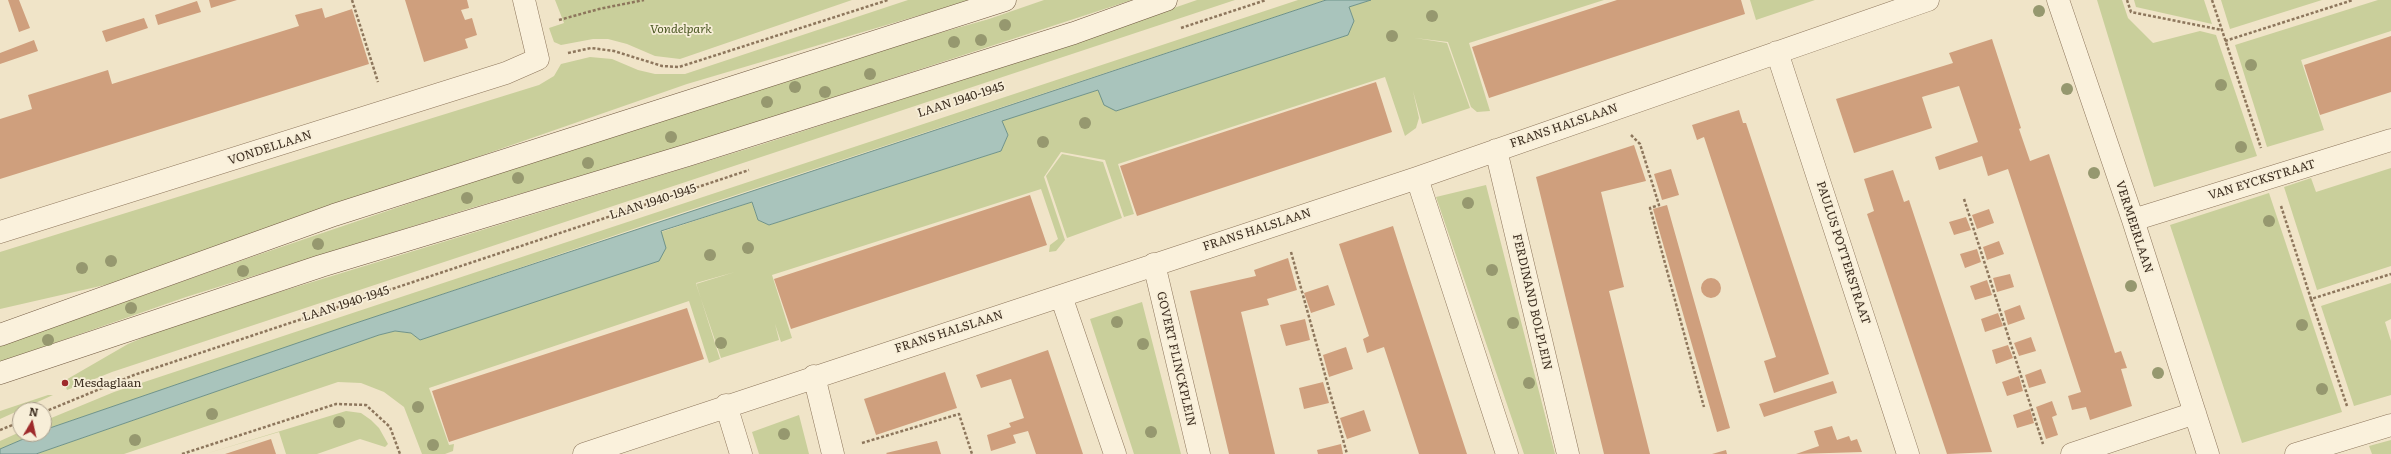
<!DOCTYPE html>
<html>
<head>
<meta charset="utf-8">
<style>
	body { margin:0 }
	#map { position:relative; width:2391px; height:454px; overflow:hidden; background:#f0e4c8; font-family:Literata,serif }
	canvas { display:block }
	.north { position:absolute; left:12px; top:402px; width:40px; height:40px; box-sizing:border-box; background:#f7eed8; border:1px solid #ada18e; border-radius:50%; rotate:9deg; font-size:11px; font-weight:700; line-height:16px; text-align:center; color:#3d2e20 }
	.north::after { content:''; display:block; margin:auto; width:14px; height:18px; background:#9e2a2b; clip-path:polygon(50% 0,100% 100%,50% 72%,0 100%) }
</style>
</head>
<body>
<div id="map">
<canvas width="2391" height="454"></canvas>
<div class="north">N</div>
</div>
<script>
const c = document.querySelector('canvas').getContext('2d');
c.lineJoin = 'round';
function fillPath(path, color) { c.fillStyle = color; c.fill(path, 'evenodd'); }
const poly = rows => new Path2D(rows.map(r => 'M' + r).join(''));
function strokePath(path, color, width, dash) { c.strokeStyle = color; c.lineWidth = width; c.lineCap = dash ? 'butt' : 'round'; c.setLineDash(dash || []); c.stroke(path); }
function drawText(font, color, halo, rows, align = 'center') {
  c.font = font + ' Literata,serif'; c.lineWidth = 3.5; c.setLineDash([]); c.textBaseline = 'middle'; c.strokeStyle = halo; c.fillStyle = color; for (const [text, x, y, turn = 0] of rows) {
    c.save(); c.translate(x, y); c.rotate((+turn || 0) * Math.PI / 180); c.textAlign = isNaN(turn) ? turn : align; if (halo) c.strokeText(text, 0, 0); c.fillText(text, 0, 0); c.restore();
  }
}
const green = poly([
	[555,0,852,0,680,59,655,56,627,44,608,39,593,39,561,45,554,42,549,28,564,23],
	[908,0,971,0,687,84,118,282,0,309,0,252,539,85,554,76,561,64,590,57,612,59,638,70,655,74,685,74],
	[1044,0,1132,0,697,142,468,209,186,297,0,362,0,346,246,259,769,81,989,19],
	[1197,0,1235,0,112,372,67,390,64,381,128,344,175,324,760,145,1026,59],
	[1298,0,1326,0,651,223,44,430,44,421,114,392],
	[1371,0,1604,0,1469,43,1490,111,1477,112,1471,107,1448,42,1415,38,1413,40,1415,38,1447,43,1470,108,1422,124,1413,91,1419,118,1416,128,1405,136,1385,77,1118,164,1134,214,1124,217,1105,160,1061,152,1044,177,1065,240,1056,251,1049,252,1050,245,1058,239,1041,189,772,275,792,338,781,342,775,324,779,340,721,358,696,284,735,272,696,283,720,359,709,363,689,301,429,388,449,445,454,444,453,451,445,454,422,454,404,407,384,392,361,383,338,382,124,454,36,454,379,335,395,331,411,333,420,340,661,232,752,202,758,220,769,225,1001,151,1008,135,1002,121,1098,90,1116,111,1347,35,1354,21,1349,7],
	[1750,0,1815,0,1756,20],
	[2097,0,2122,0,2128,18,2153,43,2200,31,2216,35,2257,156,2154,187],
	[2134,0,2204,0,2212,24,2136,7],
	[2221,0,2322,0,2230,29],
	[2378,0,2391,0,2391,31,2301,60,2324,130,2267,147,2235,45],
	[1062,154,1103,162,1122,218,1067,238,1046,176],
	[2391,168,2391,266,2317,290,2284,187,2311,178,2316,192],
	[1486,185,1555,454,1524,454,1436,197],
	[2269,193,2342,412,2242,443,2170,225],
	[2391,283,2391,319,2385,322,2391,341,2391,395,2354,406,2321,306],
	[1142,302,1181,454,1134,454,1090,319],
	[48,395,53,395,0,419,0,411],
	[346,411,361,413,371,420,379,428,388,444,385,447,360,439,317,454,286,454,279,432,205,454],
	[799,415,809,454,759,454,752,432],
	[20,432,20,434,35,434,0,449,0,441],
	[2391,440,2391,454,2372,454,2369,446]
]);
const water = poly([
	[1326,0,1371,0,1349,7,1354,21,1348,35,1116,111,1104,105,1098,90,1002,121,1008,135,1001,151,769,225,758,220,752,202,661,231,666,248,659,261,420,340,411,333,395,331,379,335,36,454,0,454,0,449,35,434,44,434,44,430,344,327,1326,0]
]);
const building = poly([
	[8,0,19,0,30,28,19,32],
	[209,0,237,0,211,8],
	[405,0,467,0,469,8,461,10,465,20,472,18,477,35,465,39,468,48,424,62],
	[1617,0,1741,0,1745,14,1489,98,1472,47],
	[197,1,201,12,158,25,155,15],
	[322,8,325,18,352,9,369,64,0,179,0,119,32,109,28,95,108,70,112,84,299,26,295,15],
	[144,18,148,28,106,42,102,31],
	[2391,36,2391,92,2320,115,2304,65],
	[1992,39,2021,128,2019,129,2030,161,2049,154,2115,353,2121,351,2127,368,2121,369,2132,406,2090,420,2086,407,2072,410,2068,396,2081,392,2008,169,1988,176,1982,156,1939,170,1935,157,1978,142,1959,86,1922,97,1932,128,1854,153,1836,99,1953,63,1949,53],
	[34,40,38,51,0,64,0,53],
	[1376,82,1392,132,1137,216,1120,166],
	[1739,110,1743,123,1746,123,1829,374,1774,393,1764,361,1776,357,1704,137,1697,140,1692,125],
	[1634,145,1646,181,1601,192,1624,287,1609,291,1650,454,1604,454,1536,177],
	[1671,169,1679,195,1662,200,1654,174],
	[1893,170,1904,202,1909,200,1992,452,1947,454,1867,214,1874,211,1864,179],
	[1030,195,1047,245,791,329,774,279],
	[1667,205,1730,428,1717,432,1653,209],
	[1989,209,1994,223,1977,229,1972,215],
	[1966,217,1971,230,1954,235,1949,222],
	[1393,226,1407,270,1467,454,1419,454,1384,347,1367,353,1363,339,1369,336,1339,244],
	[1999,241,2004,254,1987,260,1983,247],
	[1977,249,1981,262,1965,268,1960,254],
	[1288,258,1297,290,1267,299,1269,305,1241,312,1275,454,1229,454,1190,291,1256,276,1254,270],
	[2010,274,2014,287,1997,292,1993,278],
	'1701 288a10 10 0 1 1 20 0a10 10 0 1 1-20 0Z',
	[1987,280,1992,295,1975,300,1970,286],
	[1328,285,1335,305,1311,313,1304,293],
	[2020,305,2025,319,2008,325,2004,311],
	[687,308,704,359,449,442,432,391],
	[1998,313,2003,326,1985,332,1981,319],
	[1305,319,1310,340,1286,346,1280,325],
	[2031,337,2036,351,2019,356,2014,343],
	[2008,345,2013,358,1996,364,1992,350],
	[1346,347,1353,369,1329,377,1323,355],
	[1048,350,1083,454,1036,454,1028,431,1013,435,1016,443,991,451,987,435,1011,427,1009,423,1024,418,1011,379,981,388,976,375],
	[2041,369,2046,383,2029,388,2025,375],
	[945,372,957,408,876,435,864,399],
	[2019,376,2023,391,2007,396,2002,382],
	[1833,381,1837,393,1764,417,1759,404],
	[1323,382,1329,403,1304,409,1299,388],
	[2052,401,2057,415,2052,417,2058,435,2046,439,2036,407],
	[2030,409,2034,423,2017,428,2013,415],
	[1364,410,1371,431,1347,439,1340,418],
	[1832,426,1837,440,1849,436,1851,441,1857,439,1862,452,1796,454,1819,446,1814,431],
	[271,439,276,454,225,454],
	[937,441,941,454,887,454,886,453],
	[1341,444,1343,454,1318,454,1317,450],
	[1726,450,1727,454,1712,454]
]);
const path = poly([
	[352,0,378,82],
	[2127,0,2131,12,2222,30],
	[2212,0,2261,148],
	[559,20,599,9,644,0],
	[1181,28,1266,0],
	[2225,41,2353,0],
	[568,53,591,48,614,51,662,66,679,67,888,0],
	[1631,135,1640,144,1659,205,1650,208,1704,407],
	[1964,199,2043,444],
	[2281,206,2311,299,2391,274],
	[1291,252,1347,454],
	[2311,299,2347,406],
	[44,412,134,375,749,170],
	[0,430,20,422],
	[862,443,959,414,972,454],
	[182,454,336,404,366,405,390,427,400,454]
]);
const minor = poly([
	[2058,0,2133,220,2208,454],
	[1777,52,1908,454],
	[1496,150,1568,454],
	[1417,178,1507,454],
	[2133,220,2391,140],
	[0,232,506,73,538,59,524,0],
	[1154,264,1199,454],
	[1061,296,1115,454],
	[814,376,833,454],
	[726,405,741,454],
	[584,454,1417,178,1928,0],
	[2072,454,2195,413],
	[2296,454,2391,425]
]);
const secondary = poly([
	[0,335,334,215,1005,0],
	[0,373,321,266,688,155,1074,33,1166,0]
]);
const trees = [
	[2039,11],
	[1432,16],
	[1005,25],
	[1392,36],
	[981,40],
	[954,42],
	[2251,65],
	[870,74],
	[2221,85],
	[795,87],
	[2067,89],
	[825,92],
	[767,102],
	[1085,123],
	[671,137],
	[1043,142],
	[2241,147],
	[588,163],
	[2094,173],
	[518,178],
	[467,198],
	[1468,203],
	[2269,221],
	[318,244],
	[748,248],
	[710,255],
	[111,261],
	[82,268],
	[1492,270],
	[243,271],
	[2131,286],
	[131,308],
	[1117,322],
	[1513,323],
	[2302,325],
	[48,340],
	[721,343],
	[1143,344],
	[2158,373],
	[1529,383],
	[2322,389],
	[418,407],
	[212,414],
	[339,422],
	[1151,432],
	[784,434],
	[135,440],
	[433,445]
];
const markers = [
	[65,383,4,"#9e2a2b"]
];
const parkNames = [
	["Vondelpark",681,29]
];
const streetNames = [
	["LAAN 1940-1945",961,100,-18],
	["FRANS HALSLAAN",1564,126,-19],
	["VONDELLAAN",270,148,-18],
	["VAN EYCKSTRAAT",2262,180,-17],
	["LAAN 1940-1945",653,202,-18],
	["VERMEERLAAN",2134,227,72],
	["FRANS HALSLAAN",1257,230,-18],
	["PAULUS POTTERSTRAAT",1843,253,72],
	["FERDINAND BOLPLEIN",1532,302,77],
	["LAAN 1940-1945",346,304,-18],
	["FRANS HALSLAAN",949,332,-18],
	["GOVERT FLINCKPLEIN",1176,359,77]
];
const poiNames = [
	["Mesdaglaan",73,383]
];
fillPath(green, '#c9cf9b');
fillPath(water, '#a9c4bc');
strokePath(water, '#6f938a', 1);
fillPath(building, '#cf9f7d');
strokePath(minor, '#8d765c', 23);
strokePath(secondary, '#6f573f', 23);
strokePath(path, '#8d765c', 2.5, [3, 2]);
strokePath(minor, '#faf1dc', 22);
strokePath(secondary, '#faf1dc', 22);
c.fillStyle = '#96986f';
for (const [x, y] of trees) { c.beginPath(); c.arc(x, y, 6, 0, 2 * Math.PI); c.fill(); }
for (const [x, y, r, color] of markers) { const dot = new Path2D(); dot.arc(x, y, r, 0, 2 * Math.PI); c.fillStyle = color; c.fill(dot); strokePath(dot, '#f7eed8', 1.5); }
drawText('italic 12px', '#4d5a26', '#f7eed8', parkNames);
drawText('12px', '#3d2e20', '#f7eed8', streetNames);
drawText('12px', '#3d2e20', '#f7eed8', poiNames, 'left');
</script>
</body>
</html>
